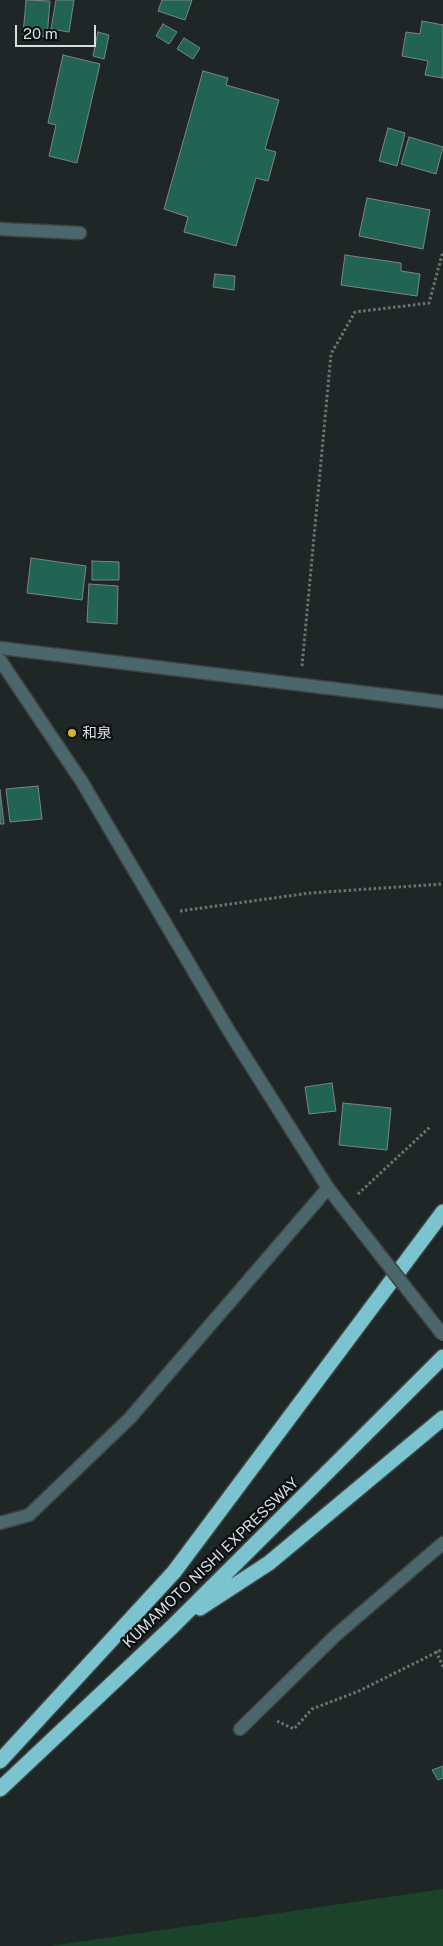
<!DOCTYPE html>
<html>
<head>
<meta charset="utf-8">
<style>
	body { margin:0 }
	#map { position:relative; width:443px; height:1946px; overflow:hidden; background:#1f2726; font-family:"Public Sans",sans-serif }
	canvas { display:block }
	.scale { position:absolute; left:15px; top:25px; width:81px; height:22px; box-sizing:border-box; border:2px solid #d8dddd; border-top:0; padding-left:6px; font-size:15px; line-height:18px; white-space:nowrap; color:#d8dddd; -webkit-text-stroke:4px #0c0f0f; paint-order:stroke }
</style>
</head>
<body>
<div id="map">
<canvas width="443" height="1946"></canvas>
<div class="scale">20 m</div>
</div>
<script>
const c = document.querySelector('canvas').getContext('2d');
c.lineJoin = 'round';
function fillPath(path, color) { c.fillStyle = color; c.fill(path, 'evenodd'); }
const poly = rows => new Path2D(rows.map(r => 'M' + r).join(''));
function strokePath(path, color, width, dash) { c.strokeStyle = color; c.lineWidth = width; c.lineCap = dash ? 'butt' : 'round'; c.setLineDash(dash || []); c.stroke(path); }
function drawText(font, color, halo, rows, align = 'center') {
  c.font = font + ' "Public Sans","Noto Sans JP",sans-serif'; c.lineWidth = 4.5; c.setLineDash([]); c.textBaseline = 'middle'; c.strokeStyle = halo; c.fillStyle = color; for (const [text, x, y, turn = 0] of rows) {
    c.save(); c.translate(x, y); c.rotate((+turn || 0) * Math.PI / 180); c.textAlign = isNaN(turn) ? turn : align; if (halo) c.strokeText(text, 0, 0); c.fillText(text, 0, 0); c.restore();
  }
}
const green = poly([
	[443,1889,443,1946,50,1946,218,1922]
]);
const building = poly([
	[26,0,50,1,47,37,23,35,26,0],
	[56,0,74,0,69,32,51,29,56,0],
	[162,0,192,0,185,20,158,11,162,0],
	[422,21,443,25,443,78,425,75,428,61,402,56,406,32,420,34,422,21],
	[163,24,177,32,169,44,156,36,163,24],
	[98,32,109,35,104,59,93,56,98,32],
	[184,38,200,48,193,59,177,49,184,38],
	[63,55,100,64,77,163,49,156,56,125,48,123,63,55],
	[203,71,228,78,226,85,279,100,265,149,276,152,268,181,256,178,236,246,184,232,188,217,164,209,203,71],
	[388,128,405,133,397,166,379,161,388,128],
	[409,137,443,147,436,174,401,164,409,137],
	[367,198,430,210,423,249,359,236,367,198],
	[345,255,401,263,401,271,420,274,417,296,341,285,345,255],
	[215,274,235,276,234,290,213,287,215,274],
	[31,558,86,566,82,600,27,593,31,558],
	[92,561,119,562,119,580,92,580,92,561],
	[89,584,118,586,117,624,87,622,89,584],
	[38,786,42,819,10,822,6,789,38,786],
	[0,790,4,824,0,824,0,790],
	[332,1083,336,1111,309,1114,305,1087,332,1083],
	[343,1103,391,1108,387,1150,339,1145,343,1103],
	[443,1766,443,1778,438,1780,432,1770,443,1766]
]);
const path = poly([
	[302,666,331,354,355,312,429,303,443,251],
	[180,911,310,893,443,884],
	[358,1194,431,1126],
	[436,1651,443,1667],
	[277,1721,294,1729,312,1709,359,1691,443,1649]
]);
const minor = poly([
	[0,229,80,233],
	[0,1523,29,1515,130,1418,328,1188],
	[240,1729,336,1635,443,1543]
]);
const tertiary = poly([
	[0,648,443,702],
	[0,660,82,782,229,1031,328,1188,363,1233]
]);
const motorway = poly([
	[200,1608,269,1563,443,1418],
	[0,1761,174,1572,443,1212],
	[0,1789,172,1627,443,1357]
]);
const tertiaryBridge = poly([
	[363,1233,443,1335]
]);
const markers = [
	[72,733,5,"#d2b735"]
];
const poiNames = [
	["和泉",82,733]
];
const streetNames = [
	["KUMAMOTO NISHI EXPRESSWAY",211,1563,-44]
];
fillPath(green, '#1a4329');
fillPath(building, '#216453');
strokePath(building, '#7d8582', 1);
strokePath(minor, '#3d4443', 15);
strokePath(tertiary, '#3d4443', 15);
strokePath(motorway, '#3d4443', 18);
strokePath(path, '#6c7372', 3, [2.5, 2.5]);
strokePath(minor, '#4c676c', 12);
strokePath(tertiary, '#4c676c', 12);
strokePath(motorway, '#7cc3d0', 15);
strokePath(tertiaryBridge, '#3d4443', 15, []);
strokePath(tertiaryBridge, '#4c676c', 12);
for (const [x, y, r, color] of markers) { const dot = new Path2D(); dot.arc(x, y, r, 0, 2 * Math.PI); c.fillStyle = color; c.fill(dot); strokePath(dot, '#0c0f0f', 2); }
drawText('15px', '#d8dddd', '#0c0f0f', poiNames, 'left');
drawText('15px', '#d8dddd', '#0c0f0f', streetNames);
</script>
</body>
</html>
